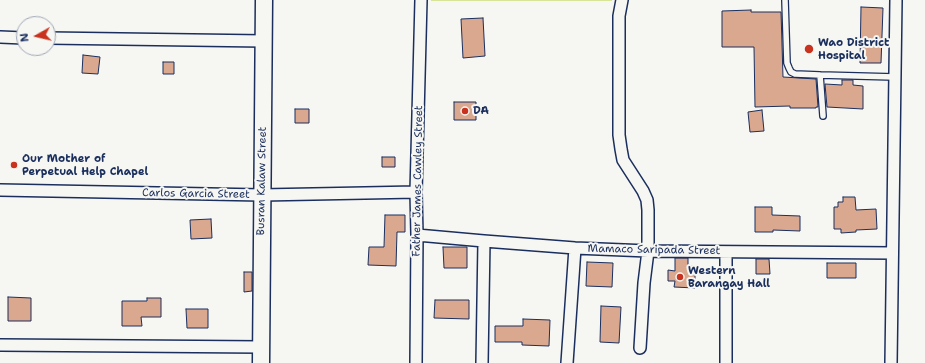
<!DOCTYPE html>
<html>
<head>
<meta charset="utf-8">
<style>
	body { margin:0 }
	#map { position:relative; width:925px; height:363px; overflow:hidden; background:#f6f6f2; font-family:"Shantell Sans",sans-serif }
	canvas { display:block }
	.north { position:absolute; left:16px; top:16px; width:40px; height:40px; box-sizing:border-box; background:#f6f6f2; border:1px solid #9ea6b7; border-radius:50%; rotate:262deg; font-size:11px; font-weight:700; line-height:16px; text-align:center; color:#1b2f5e }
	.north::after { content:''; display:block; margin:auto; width:14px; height:18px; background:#c8321e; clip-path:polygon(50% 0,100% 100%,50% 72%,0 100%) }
</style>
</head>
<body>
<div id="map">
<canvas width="925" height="363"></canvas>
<div class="north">N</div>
</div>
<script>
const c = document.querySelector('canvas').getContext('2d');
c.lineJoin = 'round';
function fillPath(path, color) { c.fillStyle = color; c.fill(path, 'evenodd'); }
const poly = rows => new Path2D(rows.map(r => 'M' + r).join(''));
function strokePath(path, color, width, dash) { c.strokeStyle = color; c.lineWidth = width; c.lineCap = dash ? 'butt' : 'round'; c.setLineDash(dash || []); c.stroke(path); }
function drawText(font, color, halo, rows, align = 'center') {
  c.font = font + ' "Shantell Sans",sans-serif'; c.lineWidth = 4; c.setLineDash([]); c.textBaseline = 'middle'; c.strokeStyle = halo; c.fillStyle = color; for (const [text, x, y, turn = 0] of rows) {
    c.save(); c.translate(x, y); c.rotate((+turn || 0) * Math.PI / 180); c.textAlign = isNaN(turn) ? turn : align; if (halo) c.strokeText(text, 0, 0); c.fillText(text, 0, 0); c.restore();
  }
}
const green = poly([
	[431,0,612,0,612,1,431,1]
]);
const building = poly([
	[861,7,883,8,881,63,860,63,861,7],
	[751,10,751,12,781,12,783,77,816,79,818,107,816,107,816,108,790,108,790,106,755,107,754,47,722,47,722,11,751,10],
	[483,18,485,56,463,58,461,19,483,18],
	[83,55,100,57,98,74,82,73,83,55],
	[163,62,174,62,174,74,163,74,163,62],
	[842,80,853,80,853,85,863,86,863,109,827,107,825,84,842,85,842,80],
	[454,102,476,102,476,120,454,120,454,102],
	[295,109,309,109,309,123,295,123,295,109],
	[762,110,764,131,750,132,748,112,762,110],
	[382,157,395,157,395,167,382,167,382,157],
	[843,197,855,197,856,210,876,209,877,229,856,230,856,232,841,233,841,229,834,229,834,207,838,207,838,202,843,202,843,197],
	[755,207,772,207,772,215,800,216,800,231,773,230,773,232,755,232,755,207],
	[385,215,405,215,405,232,397,232,396,266,368,265,369,247,384,247,385,215],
	[211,219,212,238,191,239,190,220,211,219],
	[443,247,467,247,467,268,444,268,443,247],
	[675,258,688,258,688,266,695,266,695,288,674,287,675,281,668,281,668,270,675,271,675,258],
	[756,259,769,259,770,274,756,274,756,259],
	[587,262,613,263,612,287,586,286,587,262],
	[827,263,856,263,856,278,827,278,827,263],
	[244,272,252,272,252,291,244,292,244,272],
	[8,297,31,298,31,321,8,321,8,297],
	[147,298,161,298,161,317,141,317,142,326,122,326,122,301,147,301,147,298],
	[435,300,469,300,469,319,434,318,435,300],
	[601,306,621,307,619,343,600,342,601,306],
	[186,309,208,309,208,328,187,328,186,309],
	[523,319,550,320,549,346,522,345,522,342,495,342,495,326,523,326,523,319]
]);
const lane = poly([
	[785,0,787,63,789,68,791,72,795,74,820,75,895,77],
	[820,75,823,116]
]);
const street = poly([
	[622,0,619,16,619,135,621,149,623,160,643,191,647,200,648,210,648,251,644,283,640,348],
	[0,37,24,38],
	[48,38,264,41],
	[0,190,262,195,416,192],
	[417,235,484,241,575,248,648,251,892,253],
	[726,252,726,363],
	[0,345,261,347],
	[416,363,417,235,416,192,421,0],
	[482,363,484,241],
	[567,363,575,248],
	[891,363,896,0]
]);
const secondary = poly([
	[261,363,264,0]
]);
const markers = [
	[809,49,5,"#c8321e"],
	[465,111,4,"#c8321e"],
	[14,165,4,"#c8321e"],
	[680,277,4,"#c8321e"]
];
const poiNames = [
	["Wao District",818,43],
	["Hospital",818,56],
	["DA",473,111],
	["Our Mother of",22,159],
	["Perpetual Help Chapel",22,172],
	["Western",688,271],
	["Barangay Hall",688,284]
];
const streetNames = [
	["Busran Kalaw Street",262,181,-89],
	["Father James Cawley Street",418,181,-89],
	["Carlos Garcia Street",196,194,1],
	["Mamaco Saripada Street",654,250,1]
];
fillPath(green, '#d6e598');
fillPath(building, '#daa88e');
strokePath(building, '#1b2f5e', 1);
strokePath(lane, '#1b2f5e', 8);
strokePath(street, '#1b2f5e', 14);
strokePath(secondary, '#1b2f5e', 19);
strokePath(lane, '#f6f6f2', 5.5);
strokePath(street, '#f6f6f2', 11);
strokePath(secondary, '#f6f6f2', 16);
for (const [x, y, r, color] of markers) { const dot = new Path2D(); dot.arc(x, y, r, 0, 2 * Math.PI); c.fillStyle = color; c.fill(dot); strokePath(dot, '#f6f6f2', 1.5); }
drawText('bold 11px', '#1b2f5e', '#f6f6f2', poiNames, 'left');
drawText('11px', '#1b2f5e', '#f6f6f2', streetNames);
</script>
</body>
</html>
